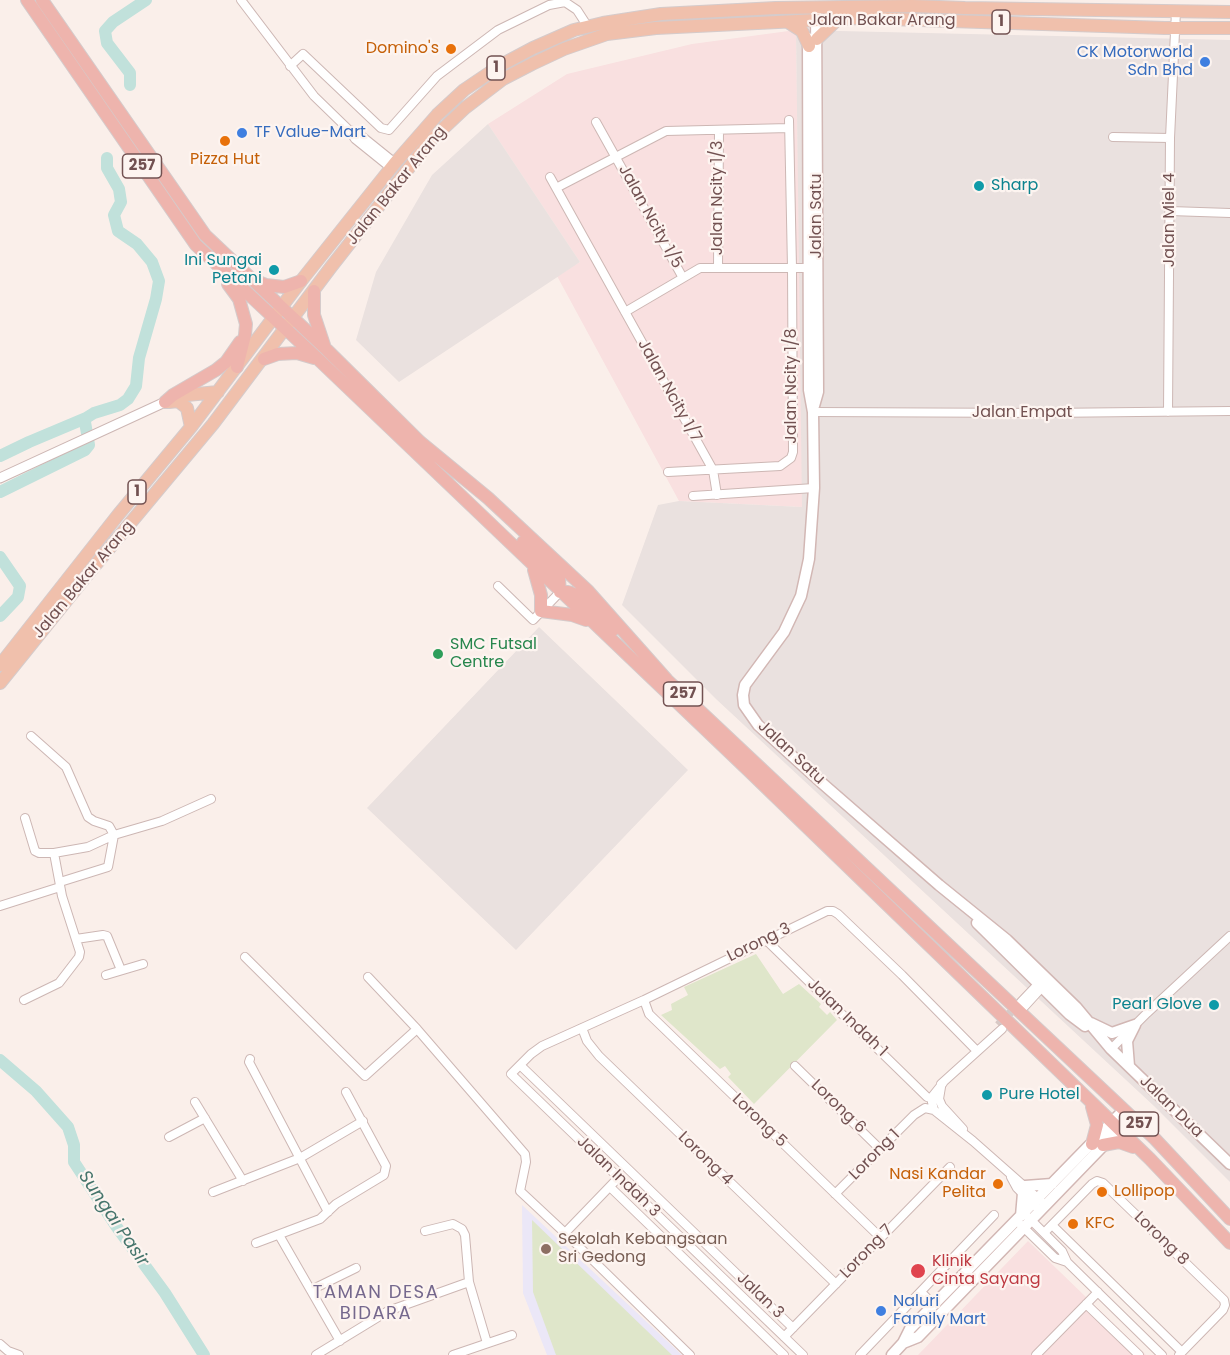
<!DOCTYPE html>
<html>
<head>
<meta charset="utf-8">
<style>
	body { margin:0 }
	canvas { display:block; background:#faefea }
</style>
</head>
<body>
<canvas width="1230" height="1355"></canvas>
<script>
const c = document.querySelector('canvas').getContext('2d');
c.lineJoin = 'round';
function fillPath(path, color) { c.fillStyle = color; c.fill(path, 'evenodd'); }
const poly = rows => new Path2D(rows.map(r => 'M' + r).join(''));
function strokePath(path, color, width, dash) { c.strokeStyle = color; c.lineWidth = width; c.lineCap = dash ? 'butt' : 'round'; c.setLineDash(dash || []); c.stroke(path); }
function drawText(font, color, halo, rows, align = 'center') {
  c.font = font + ' Poppins,sans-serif'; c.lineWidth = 4.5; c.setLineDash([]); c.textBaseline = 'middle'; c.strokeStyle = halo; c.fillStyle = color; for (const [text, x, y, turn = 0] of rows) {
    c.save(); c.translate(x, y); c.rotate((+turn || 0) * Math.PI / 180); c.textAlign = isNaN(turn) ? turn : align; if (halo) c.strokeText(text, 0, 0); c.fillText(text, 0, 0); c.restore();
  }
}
const commercial = poly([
	[796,30,803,507,679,501,557,276,580,262,488,124,567,74,692,44],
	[1028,1241,1146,1355,918,1355]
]);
const industrial = poly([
	[796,30,1230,40,1230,1182,1154,1106,716,699,622,605,658,505,679,501,802,507],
	[488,124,580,262,399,382,356,340,376,272,432,175],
	[539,627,688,770,516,950,367,808]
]);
const education = poly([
	[522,1205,682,1355,547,1355,523,1293]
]);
const green = poly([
	[756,954,783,994,799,984,821,1004,819,1007,827,1015,830,1012,837,1020,754,1104,728,1077,731,1074,725,1066,720,1069,661,1015,672,1010,671,1004,688,995,684,987],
	[532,1220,672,1355,556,1355,533,1292]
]);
const river = poly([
	[130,85,130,73,107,43,105,31,113,22,146,0],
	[0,456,29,442,86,418],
	[0,492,85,450,89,445,85,422,86,418,94,413,120,405,128,399,136,386,139,358,156,299,159,281,152,262,137,244,118,231,114,215,121,202,119,189,107,168,107,158],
	[0,557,20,586,18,597,0,616],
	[0,1060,36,1091,68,1127,74,1145,74,1162,116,1226,165,1293,204,1355]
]);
const minorTunnel = poly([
	[998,1025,1018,1005]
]);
const minor = poly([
	[241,0,314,96,349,130,355,139,391,168],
	[290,66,303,54,381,128,389,130,437,76,498,30,549,5,565,2,577,10,588,27],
	[596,122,683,278],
	[350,130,359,134,395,163],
	[1113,137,1170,138],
	[550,177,713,470,717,495],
	[556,188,666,131,789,128],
	[1170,211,1230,213],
	[718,267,719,130],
	[625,312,700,268,812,268],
	[813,412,1045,413,1230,411],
	[1168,412,1170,138,1176,11],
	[668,472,780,466,791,458,793,452,792,268,789,120],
	[693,496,814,488],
	[498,586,533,620,560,592],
	[31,736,66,767,88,817,94,821,109,826,114,835,108,867,60,882],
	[25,818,35,851,39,853,54,853,88,847,114,835,162,821,211,799],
	[0,906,60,887],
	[76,939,103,935,107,936,121,970],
	[766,940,927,1097],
	[245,957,365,1076,417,1029],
	[106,975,143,964],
	[368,977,417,1029,525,1154,526,1162,520,1191,565,1233],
	[24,1000,59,983,79,957,80,952,62,896,54,853],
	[644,1000,649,1014,881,1238],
	[1021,1002,1041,981],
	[1025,1006,1045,984],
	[582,1028,587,1041,599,1056,836,1284],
	[1111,1049,1147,1013,1230,936],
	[250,1059,249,1062,328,1212],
	[520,1065,793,1328],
	[795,1066,880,1149],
	[943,1083,931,1098,934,1110,973,1141,1041,1201],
	[941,1084,1002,1029],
	[941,1087,939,1099,942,1106,963,1129],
	[195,1102,243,1181],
	[169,1137,205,1118],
	[619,1177,565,1233,690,1355],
	[1011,1177,1017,1188,1036,1207],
	[610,1187,784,1355],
	[213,1192,300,1158,363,1121],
	[835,1194,914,1115,925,1108,934,1110],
	[1028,1217,1062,1251,1067,1262,1162,1355],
	[1020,1224,1055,1258,1067,1262],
	[1052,1225,1182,1352],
	[425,1231,453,1224,462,1229,465,1235,469,1282,487,1343],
	[1044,1233,1092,1184,1097,1181,1103,1183,1224,1300,1225,1305,1223,1310,1179,1355],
	[279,1235,340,1341],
	[256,1243,320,1219,336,1204,384,1175,386,1166,346,1092],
	[311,1290,356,1268],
	[921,1292,934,1305],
	[1086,1304,1139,1355],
	[784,1337,950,1167],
	[0,1344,8,1351,19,1355],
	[316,1355,388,1311,469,1282],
	[453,1355,512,1335],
	[803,1355,511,1074,531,1054,542,1046,644,1000,827,911,833,911,838,914,902,975,977,1051],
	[860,1355,994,1215],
	[1036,1355,1098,1292]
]);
const tertiary = poly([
	[0,478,165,402]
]);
const secondary = poly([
	[808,38,809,390,813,412,814,488,809,559,801,596,784,632,745,685,743,695,744,705,758,725,823,784,939,885,1007,940,1076,1007,1111,1049,1230,1164],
	[814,406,818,392,816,8],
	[977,923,1069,1014,1085,1026],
	[1091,1023,1112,1033,1135,1025],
	[1129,1066,1127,1041,1135,1025],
	[1025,1186,1052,1184],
	[1021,1216,1023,1193],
	[903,1343,918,1337,1126,1122],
	[892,1355,903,1343,910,1329,1119,1115]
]);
const primary = poly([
	[788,22,802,31,809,46],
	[817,39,838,19],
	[166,402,187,395,218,392],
	[169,402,178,401,187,408,191,427],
	[0,665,118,515,191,427,301,281,395,163,437,115,464,90,501,65,533,48,574,30,603,23,661,14,776,8,912,6,965,8,1230,12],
	[0,683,87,575,213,424,331,267,430,141,465,108,503,79,532,64,564,49,607,34,656,28,859,18,1165,28,1230,28]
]);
const trunk = poly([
	[27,0,196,245,318,359,748,770,1150,1159,1230,1243],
	[42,0,205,235,327,350,420,442,488,498,588,591,667,680,1155,1139,1230,1219],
	[256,281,266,285,284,287,301,281],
	[228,284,239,299,246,324,245,335,237,367],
	[314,291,314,315,324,345],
	[264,359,278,354,297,353,314,358],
	[165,402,173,395,216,370,226,362,240,342],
	[523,542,559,579,560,592],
	[534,570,541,595,541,611,572,615,586,620],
	[560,592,568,592,579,596,613,630],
	[1092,1144,1097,1125,1092,1107],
	[1103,1145,1119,1142,1133,1147]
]);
const markers = [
	[451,49,6,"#e8710a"],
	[1205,62,6,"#3f7fe0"],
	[242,133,6,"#3f7fe0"],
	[225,141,6,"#e8710a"],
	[979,186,6,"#0f9aa8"],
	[274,270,6,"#0f9aa8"],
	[438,654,6,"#2e9e5b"],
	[1214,1005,6,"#0f9aa8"],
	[987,1095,6,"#0f9aa8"],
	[998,1184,6,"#e8710a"],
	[1102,1192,6,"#e8710a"],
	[1073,1224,6,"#e8710a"],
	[546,1249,6,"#8d6e63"],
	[918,1271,8,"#e0444e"],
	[881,1311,6,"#3f7fe0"]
];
const shields = [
	[1001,22,18],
	[496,68,18],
	[142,166,39],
	[137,492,18],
	[683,694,39],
	[1139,1124,39]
];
const shieldNames = [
	["1",1001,22],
	["1",496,68],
	["257",142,166],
	["1",137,492],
	["257",683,694],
	["257",1139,1124]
];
const streetNames = [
	["Jalan Bakar Arang",882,21],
	["Jalan Bakar Arang",397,186,-51],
	["Jalan Ncity 1/3",718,198,-90],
	["Jalan Satu",817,216,-90],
	["Jalan Ncity 1/5",650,217,61],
	["Jalan Miel 4",1170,220,-90],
	["Jalan Ncity 1/8",792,386,-90],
	["Jalan Ncity 1/7",669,391,61],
	["Jalan Empat",1022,413],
	["Jalan Bakar Arang",84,580,-50],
	["Jalan Satu",791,753,43],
	["Lorong 3",759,943,-26],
	["Jalan Indah 1",847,1018,44],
	["Lorong 6",838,1107,44],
	["Jalan Dua",1171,1107,44],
	["Lorong 5",759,1121,44],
	["Lorong 1",875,1155,-45],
	["Lorong 4",705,1159,44],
	["Jalan Indah 3",618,1177,44],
	["Lorong 8",1161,1239,44],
	["Lorong 7",867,1252,-46],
	["Jalan 3",760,1296,44]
];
const foodNames = [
	["Domino's",439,49],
	["Pizza Hut",225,160,"center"],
	["Nasi Kandar",986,1175],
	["Pelita",986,1193],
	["Lollipop",1114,1192,"left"],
	["KFC",1085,1224,"left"]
];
const shopNames = [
	["CK Motorworld",1193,53,"right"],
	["Sdn Bhd",1193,71,"right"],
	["TF Value-Mart",254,133],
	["Naluri",893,1302],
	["Family Mart",893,1320]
];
const cultureNames = [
	["Sharp",991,186],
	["Ini Sungai",262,261,"right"],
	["Petani",262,279,"right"],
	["Pearl Glove",1202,1005,"right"],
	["Pure Hotel",999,1095]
];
const leisureNames = [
	["SMC Futsal",450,645],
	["Centre",450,663]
];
const educationNames = [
	["Sekolah Kebangsaan",558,1240],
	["Sri Gedong",558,1258]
];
const healthNames = [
	["Klinik",932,1262],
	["Cinta Sayang",932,1280]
];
const waterNames = [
	["Sungai Pasir",113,1219,56]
];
const neighbourhoodNames = [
	["TAMAN DESA",376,1293],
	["BIDARA",376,1314]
];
fillPath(commercial, '#f9e0e0');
fillPath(industrial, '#eae1df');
fillPath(education, '#ebe7f7');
fillPath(green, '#dfe6ca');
strokePath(river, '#c1e1db', 12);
strokePath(minorTunnel, '#d8c8c4', 8, [8, 4]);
strokePath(minor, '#cdb7b4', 10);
strokePath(tertiary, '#cdb7b4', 11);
strokePath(secondary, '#d2b7b4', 13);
strokePath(primary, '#d5cbcb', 14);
strokePath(trunk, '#d5cbcb', 14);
strokePath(minor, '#fff', 8);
strokePath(tertiary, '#fff', 9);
strokePath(secondary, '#fff', 10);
strokePath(primary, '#f0c0ac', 12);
strokePath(trunk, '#eeb4ad', 12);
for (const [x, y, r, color] of markers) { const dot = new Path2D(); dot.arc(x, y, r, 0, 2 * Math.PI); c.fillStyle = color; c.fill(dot); strokePath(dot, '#fdf4f0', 2); }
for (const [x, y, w] of shields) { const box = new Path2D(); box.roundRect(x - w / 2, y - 12, w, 24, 4.5); c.fillStyle = '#fdf4f0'; c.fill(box); strokePath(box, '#725151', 1.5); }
drawText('bold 15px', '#725151', null, shieldNames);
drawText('16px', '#725151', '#fdf4f0', streetNames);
drawText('16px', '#c56008', '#fdf4f0', foodNames, 'right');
drawText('16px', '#366cbe', '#fdf4f0', shopNames, 'left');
drawText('16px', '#0d838f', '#fdf4f0', cultureNames, 'left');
drawText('16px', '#27864d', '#fdf4f0', leisureNames, 'left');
drawText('16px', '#785e54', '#fdf4f0', educationNames, 'left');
drawText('16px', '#be3a42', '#fdf4f0', healthNames, 'left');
drawText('italic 18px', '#46756c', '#fdf4f0', waterNames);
c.letterSpacing = '1.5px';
drawText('18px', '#75688d', '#fdf4f0', neighbourhoodNames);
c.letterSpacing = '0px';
</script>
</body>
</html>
